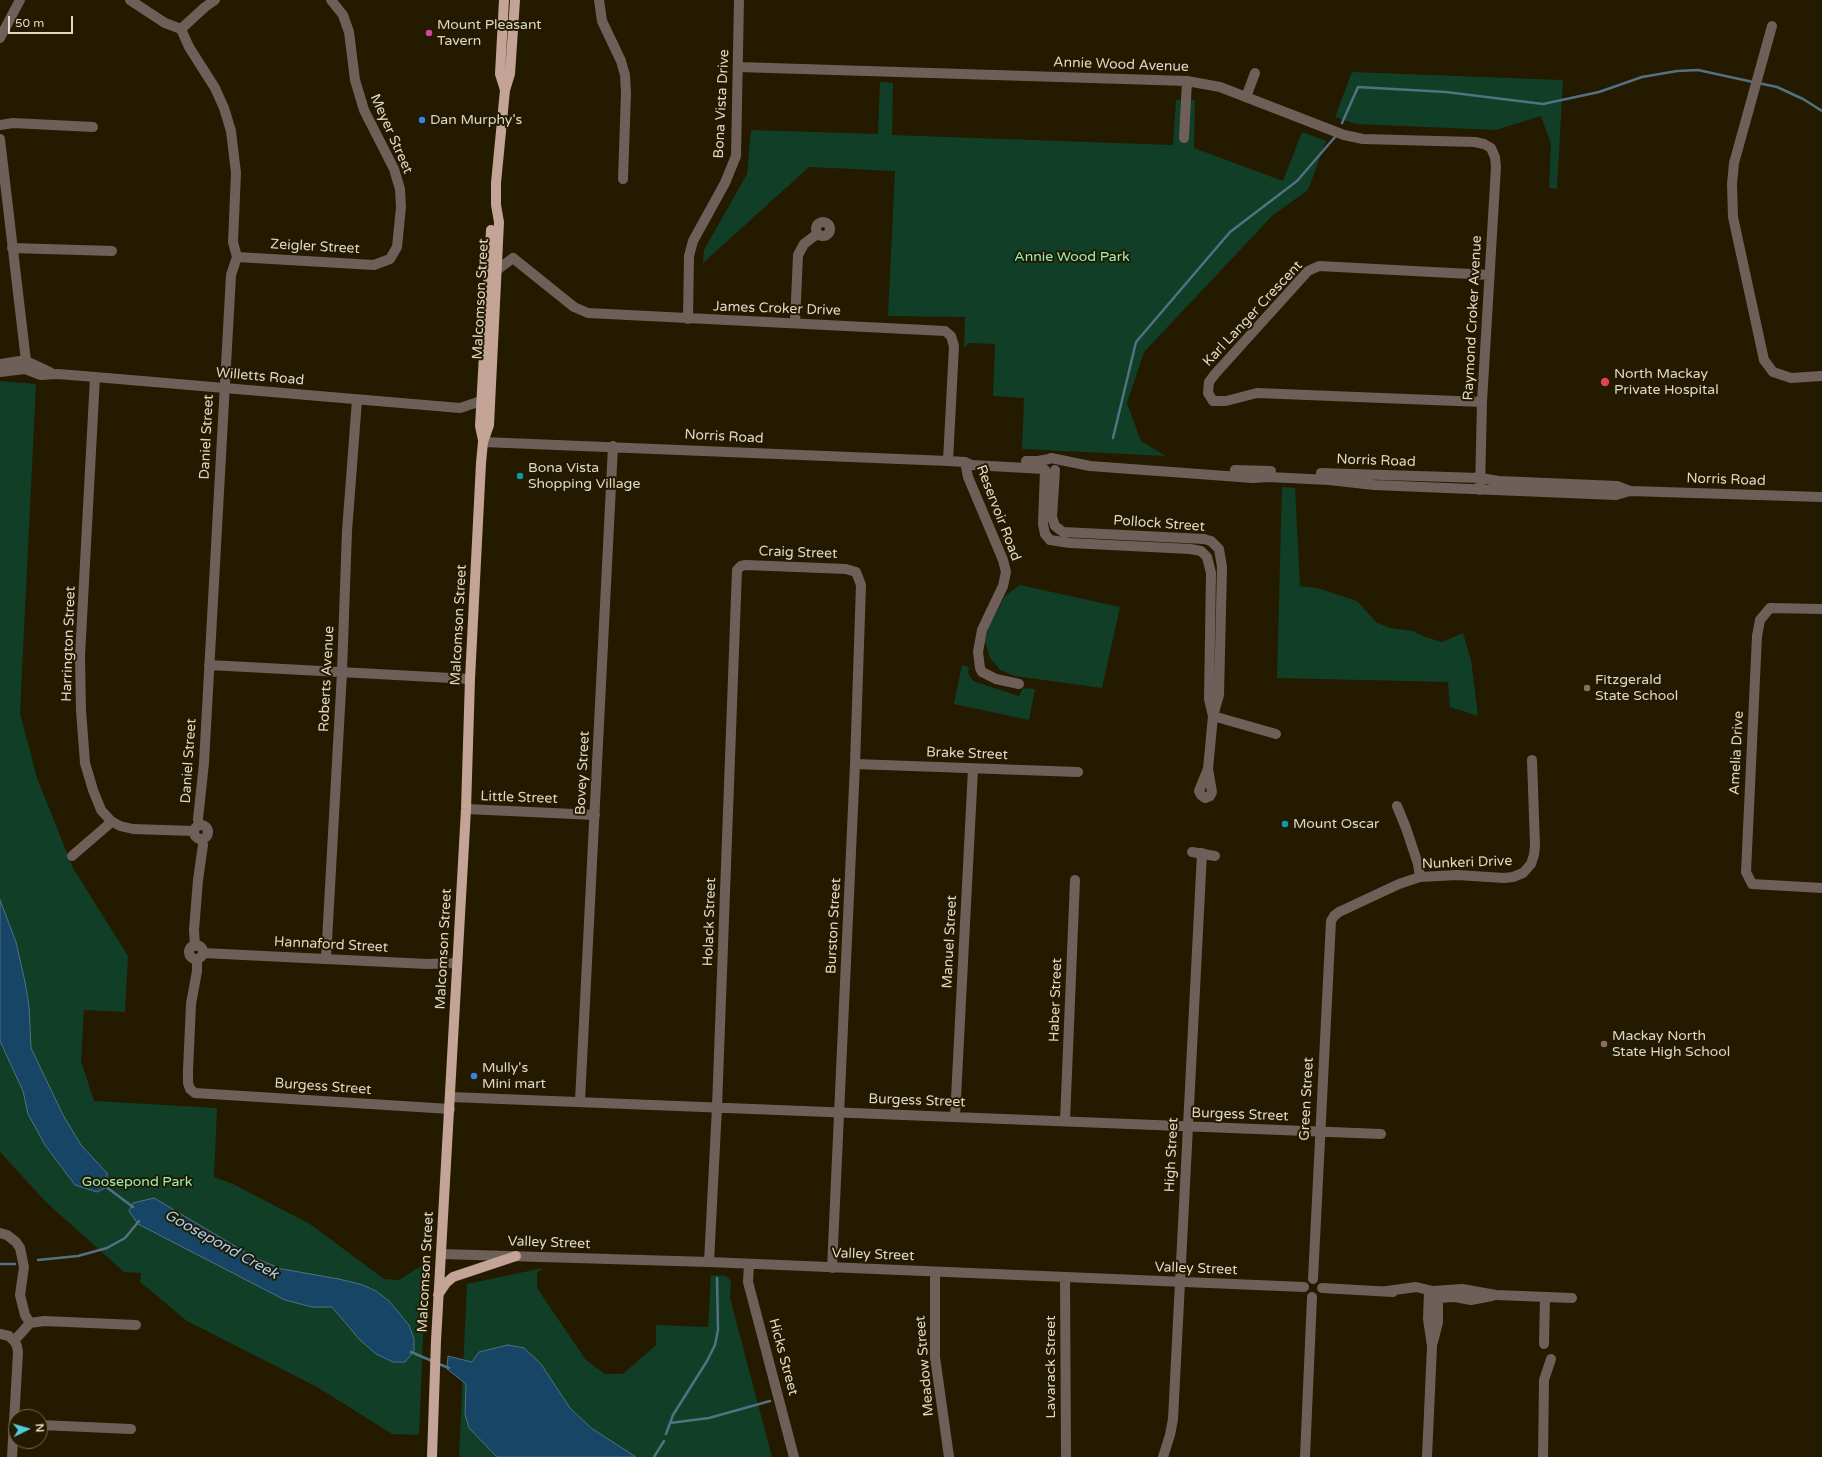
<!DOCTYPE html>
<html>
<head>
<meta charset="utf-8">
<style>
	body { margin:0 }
	#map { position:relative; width:1822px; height:1457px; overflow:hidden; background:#241a00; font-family:"Varela Round",sans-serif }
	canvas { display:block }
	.north { position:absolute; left:8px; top:1409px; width:40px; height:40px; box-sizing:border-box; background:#241a00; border:1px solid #6e664f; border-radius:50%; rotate:85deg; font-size:11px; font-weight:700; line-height:16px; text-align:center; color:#ded8c6 }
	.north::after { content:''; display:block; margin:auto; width:14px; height:18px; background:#53cadc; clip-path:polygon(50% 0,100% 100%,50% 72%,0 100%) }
	.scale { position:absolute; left:8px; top:16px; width:65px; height:18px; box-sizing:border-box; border:2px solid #ded8c6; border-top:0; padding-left:5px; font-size:12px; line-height:14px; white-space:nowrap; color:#ded8c6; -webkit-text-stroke:3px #241a00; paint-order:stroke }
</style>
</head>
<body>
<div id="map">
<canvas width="1822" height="1457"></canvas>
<div class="north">N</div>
<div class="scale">50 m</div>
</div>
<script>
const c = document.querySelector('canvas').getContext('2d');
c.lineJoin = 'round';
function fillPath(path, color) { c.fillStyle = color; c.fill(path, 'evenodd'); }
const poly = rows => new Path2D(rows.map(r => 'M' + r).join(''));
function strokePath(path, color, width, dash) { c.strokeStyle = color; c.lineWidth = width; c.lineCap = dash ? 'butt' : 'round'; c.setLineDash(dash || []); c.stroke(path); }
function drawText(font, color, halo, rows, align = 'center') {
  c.font = font + ' "Varela Round",sans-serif'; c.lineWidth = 4; c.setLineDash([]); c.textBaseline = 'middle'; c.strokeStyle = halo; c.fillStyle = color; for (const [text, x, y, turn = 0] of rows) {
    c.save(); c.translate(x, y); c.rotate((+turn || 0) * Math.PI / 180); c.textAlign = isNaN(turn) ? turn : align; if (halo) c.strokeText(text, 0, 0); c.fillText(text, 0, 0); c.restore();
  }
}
const green = poly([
	[1352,72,1563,80,1557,189,1549,188,1551,144,1541,116,1496,130,1356,124,1335,117],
	[880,82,893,83,892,135,1173,145,1176,100,1195,100,1194,148,1283,181,1302,132,1326,141,1308,190,1273,215,1144,352,1127,403,1141,441,1166,456,1022,449,1024,398,993,396,995,344,969,343,964,348,965,317,888,316,895,171,809,167,703,263,704,250,747,174,751,130,878,134],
	[0,381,36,384,20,713,37,778,73,868,128,956,125,1012,84,1010,81,1061,94,1101,217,1108,214,1177,233,1184,310,1224,384,1279,399,1280,426,1263,419,1435,392,1434,317,1387,187,1321,140,1282,141,1273,124,1272,47,1203,0,1152],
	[1282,487,1295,488,1300,586,1317,588,1357,601,1376,622,1390,628,1413,631,1425,637,1442,642,1463,633,1471,660,1478,716,1450,707,1448,682,1277,678],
	[1020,585,1120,607,1102,688,1015,676,1000,670,990,658,985,642,989,626,1005,596],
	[962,665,969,667,968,673,973,681,1019,696,1023,688,1035,689,1029,720,954,704],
	[543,1268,537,1273,537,1288,586,1360,605,1374,623,1374,656,1345,656,1325,708,1327,711,1275,726,1276,731,1281,730,1298,772,1457,459,1457,467,1284]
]);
const water = poly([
	[0,900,16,942,25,982,29,1006,31,1048,63,1115,81,1145,107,1173,107,1187,97,1192,75,1185,45,1145,28,1114,23,1091,0,1041,0,900],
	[154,1198,255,1258,282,1269,339,1279,363,1285,376,1291,389,1301,409,1325,414,1339,414,1351,405,1362,393,1362,376,1354,360,1340,332,1307,312,1307,285,1300,138,1224,129,1211,133,1203,154,1198],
	[508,1345,524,1348,541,1364,570,1408,591,1428,636,1457,497,1457,469,1428,465,1414,466,1384,447,1369,448,1356,472,1362,479,1352,508,1345]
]);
const stream = poly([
	[1758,83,1777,87,1803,99,1822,111],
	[1342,123,1358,87,1446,92,1543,104,1599,92,1642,77,1677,71,1698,70,1753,82],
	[1113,438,1136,342,1230,232,1297,181,1335,137],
	[105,1186,133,1207],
	[38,1260,78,1256,107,1248,125,1238,139,1221],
	[0,1264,15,1264],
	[411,1352,432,1361],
	[439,1364,449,1368],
	[670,1423,709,1418,770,1401],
	[666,1434,673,1415,707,1361,715,1345,718,1330,717,1278],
	[654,1457,664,1441]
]);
const minor = poly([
	[130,0,165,23,181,29,189,47,215,88,224,108,231,131,236,173,233,242,237,257,231,275,204,763,198,819,199,825],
	[599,0,602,21,621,61,625,75,626,93,623,179],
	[1772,26,1734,163,1732,184,1733,217,1764,360,1773,372,1791,378,1822,376],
	[181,29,205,7,215,0],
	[0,38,20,0],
	[738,67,1187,81,1220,87,1344,135,1363,139,1475,142,1484,144,1491,148,1495,157,1496,167,1482,402,1480,490],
	[1246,97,1255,73],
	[0,125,13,123,93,127],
	[1184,138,1187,81],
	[0,139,26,361,25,369],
	'816 229a7 7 0 1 1 14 0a7 7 0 1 1-14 0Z',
	[12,248,112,251],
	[237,257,374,265,390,259,397,247,401,207,400,189,394,169,364,110,355,80,349,32,343,15,331,0],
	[497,270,513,258,574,307,588,313,945,331,951,336,954,346,948,461],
	[688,319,689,256,693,241,725,183,736,156,739,0],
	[795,323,798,255,804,244,817,234],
	[0,364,20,361,26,361,50,372],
	[0,372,25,369,41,375,58,374,95,377,460,408,481,401],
	[95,377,80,656,81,710,85,763,93,790,101,810,111,821,120,826,133,829,194,831],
	[1482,402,1257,393,1226,401,1213,401,1208,393,1209,382,1215,374,1308,271,1319,266,1489,275],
	[483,442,948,461,965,462,972,465,1044,469],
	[1051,458,1090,466,1253,478,1269,477,1329,480,1374,485,1616,495,1630,491,1822,497],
	[1026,461,1038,461,1049,459],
	[965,462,968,477,1003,560,1006,572,1003,586,982,630,978,652,980,668,982,672,996,679,1019,684],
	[1045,470,1043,524,1045,534,1050,540,1070,543,1190,549,1201,551,1207,557,1211,573,1209,699,1213,716],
	[1055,470,1052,517,1055,526,1063,532,1204,539,1211,541,1219,549,1222,567,1219,695,1213,716,1208,769,1212,792,1210,796,1205,798,1201,795,1199,791,1208,769],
	[1235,470,1271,471],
	[1321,473,1480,478,1499,481,1617,486,1630,491],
	[1822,609,1770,608,1760,620,1757,636,1746,872,1752,884,1822,888],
	[209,665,470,679],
	[1213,716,1276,734],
	[855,764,1078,772],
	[1397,806,1406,828,1418,864,1420,877],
	[466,809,595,815],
	'194 832a7 7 0 1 1 14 0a7 7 0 1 1-14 0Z',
	[1192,852,1215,856],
	[72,856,108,825,111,821],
	'189 952a7 7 0 1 1 14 0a7 7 0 1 1-14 0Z',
	[195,946,194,930,198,880,203,845,202,839],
	[203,953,427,964,457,963],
	[197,959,197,971,191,1004,188,1070,188,1083,190,1089,195,1093,450,1109],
	[326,959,342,672,347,531,357,400],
	[451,1097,1381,1134],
	[580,1101,613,446],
	[955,1117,973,769],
	[1065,1121,1075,880],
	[0,1233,7,1235,16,1242,20,1248,24,1267,20,1295,25,1315,30,1323],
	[441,1254,709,1262,1304,1287],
	[709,1262,717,1107,737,570,741,566,746,565,846,569,856,572,861,585,855,764,832,1268],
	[749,1264,748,1282,794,1457],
	[935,1272,935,1357,949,1457],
	[1065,1277,1066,1457],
	[1313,1279,1331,921,1334,916,1339,912,1399,884,1420,877,1457,875,1504,878,1513,877,1523,873,1531,864,1534,855,1535,845,1532,760],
	[1322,1288,1393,1292],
	[1387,1291,1416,1287,1433,1291,1462,1289,1496,1295,1572,1298],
	[1439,1298,1455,1297,1471,1300,1492,1296],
	[0,1334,9,1336,14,1341,30,1323,44,1321,136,1325],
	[1433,1342,1438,1322,1438,1293],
	[1544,1344,1545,1297],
	[40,1425,131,1429],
	[12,1457,18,1352,17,1346,14,1341],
	[1163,1457,1170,1435,1173,1419,1202,853],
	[1305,1457,1312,1297],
	[1427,1457,1432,1346,1428,1319,1429,1291],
	[1543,1457,1544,1380,1551,1359]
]);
const major = poly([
	[504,0,500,74,505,90],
	[483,440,480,426,491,230],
	[438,1295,446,1283,453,1277,516,1256],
	[432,1457,436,1341,466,809,470,679,481,463,483,442,489,425,499,222,496,205,496,183,505,90,510,74,515,0]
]);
const markers = [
	[429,33,4,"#d1479c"],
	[422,120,4,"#3f7fe0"],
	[1605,382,5,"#e0444e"],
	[520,476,4,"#0f9aa8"],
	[1587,688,4,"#8d6e63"],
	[1285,824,4,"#0f9aa8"],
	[1604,1044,4,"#8d6e63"],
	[474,1076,4,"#3f7fe0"]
];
const poiNames = [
	["Mount Pleasant",437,25],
	["Tavern",437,41],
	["Dan Murphy's",430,120],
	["North Mackay",1614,374],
	["Private Hospital",1614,390],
	["Bona Vista",528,468],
	["Shopping Village",528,484],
	["Fitzgerald",1595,680],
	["State School",1595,696],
	["Mount Oscar",1293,824],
	["Mackay North",1612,1036],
	["State High School",1612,1052],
	["Mully's",482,1068],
	["Mini mart",482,1084]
];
const streetNames = [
	["Annie Wood Avenue",1121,65,2],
	["Bona Vista Drive",722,104,-87],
	["Meyer Street",391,134,66],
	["Zeigler Street",315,247,3],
	["Malcomson Street",481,299,-87],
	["James Croker Drive",777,309,2],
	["Karl Langer Crescent",1253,314,-47],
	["Raymond Croker Avenue",1473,318,-87],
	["Willetts Road",260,377,5],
	["Daniel Street",207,437,-87],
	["Norris Road",724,437,3],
	["Norris Road",1376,461,2],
	["Norris Road",1726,480,2],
	["Reservoir Road",998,513,69],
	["Pollock Street",1159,524,4],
	["Craig Street",798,553,2],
	["Malcomson Street",459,625,-87],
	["Harrington Street",69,644,-88],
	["Roberts Avenue",327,679,-87],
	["Amelia Drive",1737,753,-87],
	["Brake Street",967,754,2],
	["Daniel Street",189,761,-86],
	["Bovey Street",583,773,-87],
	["Little Street",519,798,2],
	["Nunkeri Drive",1467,863,-2],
	["Holack Street",710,922,-88],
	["Burston Street",834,926,-87],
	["Manuel Street",950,942,-87],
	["Hannaford Street",331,945,3],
	["Malcomson Street",444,949,-87],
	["Haber Street",1056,1000,-88],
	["Burgess Street",323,1087,4],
	["Green Street",1307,1099,-87],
	["Burgess Street",917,1101,2],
	["Burgess Street",1240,1115,2],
	["High Street",1172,1155,-87],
	["Valley Street",549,1243,2],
	["Valley Street",873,1255,2],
	["Valley Street",1196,1269,2],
	["Malcomson Street",426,1272,-87],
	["Hicks Street",783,1357,75],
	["Meadow Street",925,1366,-95],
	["Lavarack Street",1051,1367,-90]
];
const parkNames = [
	["Annie Wood Park",1072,257],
	["Goosepond Park",137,1182]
];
const waterNames = [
	["Goosepond Creek",221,1245,29]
];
fillPath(green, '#103e27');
fillPath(water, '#164565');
strokePath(water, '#527182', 1);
strokePath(stream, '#527182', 2.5);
strokePath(minor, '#6e5f58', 10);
strokePath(major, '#c3a496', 10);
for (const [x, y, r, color] of markers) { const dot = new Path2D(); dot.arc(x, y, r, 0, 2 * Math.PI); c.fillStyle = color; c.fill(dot); strokePath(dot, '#241a00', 1.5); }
drawText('14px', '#ded8c6', '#241a00', poiNames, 'left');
drawText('14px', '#ded8c6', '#241a00', streetNames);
drawText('14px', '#90f4bb', '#241a00', parkNames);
drawText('italic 15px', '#9fcff6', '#241a00', waterNames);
</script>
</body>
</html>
